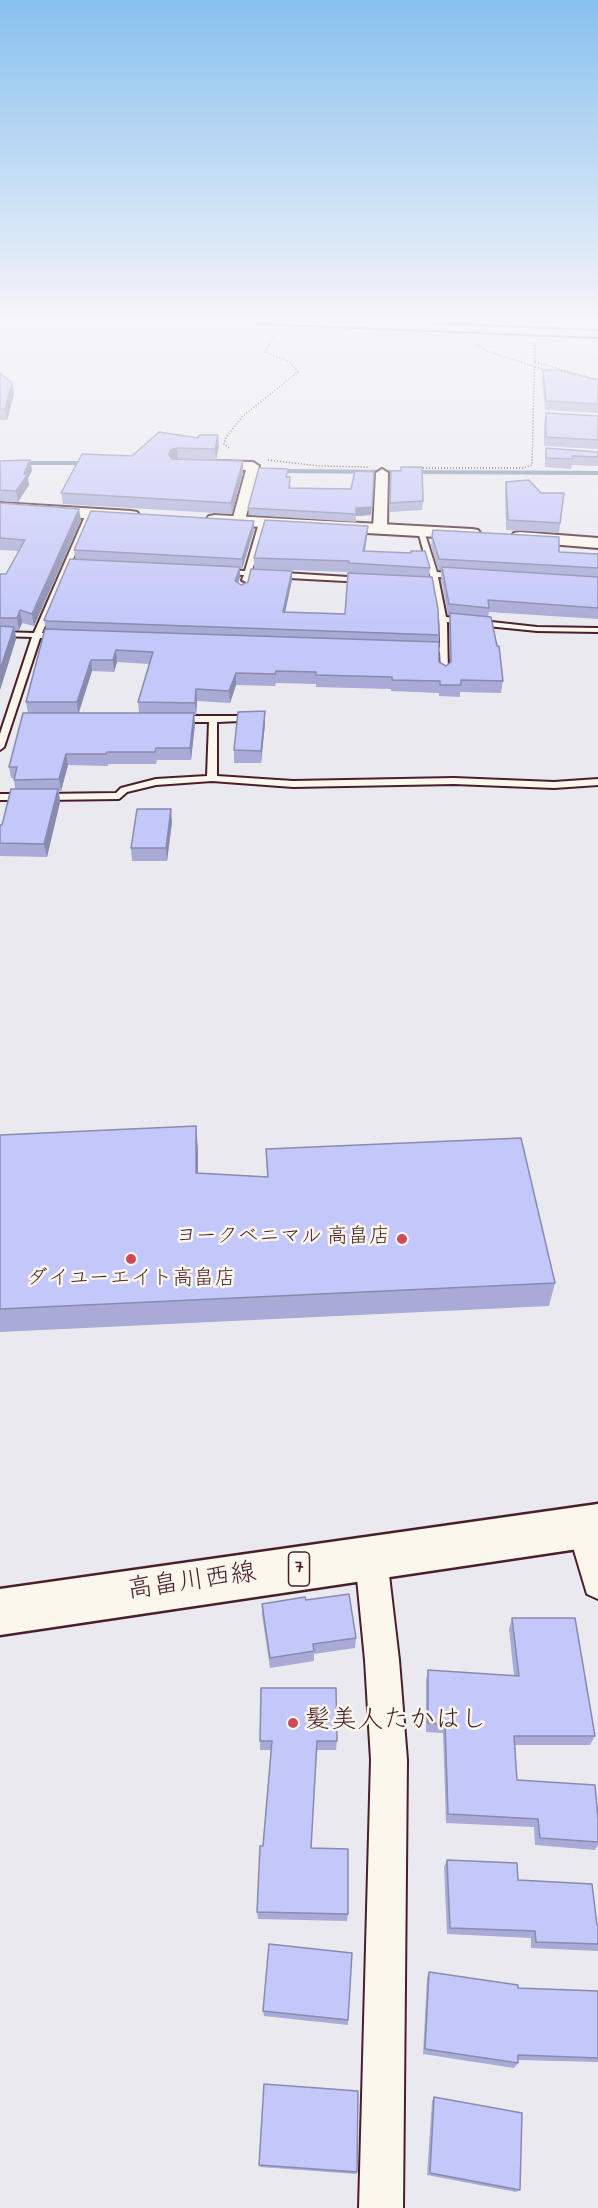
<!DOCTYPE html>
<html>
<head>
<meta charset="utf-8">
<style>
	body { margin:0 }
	canvas { display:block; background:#eae9f0 }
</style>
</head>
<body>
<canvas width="598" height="2208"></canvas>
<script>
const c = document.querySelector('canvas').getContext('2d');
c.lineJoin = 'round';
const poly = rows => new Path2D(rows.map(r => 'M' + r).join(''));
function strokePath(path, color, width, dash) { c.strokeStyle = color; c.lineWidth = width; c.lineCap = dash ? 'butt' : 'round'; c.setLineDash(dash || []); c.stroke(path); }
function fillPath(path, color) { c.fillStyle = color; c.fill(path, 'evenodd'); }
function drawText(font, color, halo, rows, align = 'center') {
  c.font = font + ' "Indie Flower","Klee One",sans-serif'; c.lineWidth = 5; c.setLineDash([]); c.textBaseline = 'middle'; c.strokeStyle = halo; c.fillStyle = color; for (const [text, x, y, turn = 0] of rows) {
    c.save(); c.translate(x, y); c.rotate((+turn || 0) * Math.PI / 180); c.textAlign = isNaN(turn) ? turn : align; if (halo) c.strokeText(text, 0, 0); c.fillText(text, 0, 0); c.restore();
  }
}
const stream = poly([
	[21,463,87,463],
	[279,471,399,472],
	[414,472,598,473]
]);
const path = poly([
	[477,344,487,351,548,371],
	[535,362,598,380],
	[229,448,224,444,226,437,243,416,298,372,290,362,265,352,274,335],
	[268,460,319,466,368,467],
	[417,468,523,468,532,465,535,345]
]);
const service = poly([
	[89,512,92,514,42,633,59,634,63,636,59,638,40,638,4,747,0,750,0,734,32,637,0,636,0,632,34,633,86,514,89,512],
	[262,521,265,523,252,571,364,578,368,580,364,582,251,576,249,582,246,582,242,580,244,575,223,574,223,570,226,570,245,571,259,523,262,521],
	[421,529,424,531,437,572,456,574,460,576,456,578,438,577,446,617,537,627,598,628,598,632,537,631,447,622,448,674,441,676,440,652,424,651,420,649,424,647,440,647,439,619,432,583,418,531,421,529],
	[238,716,241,717,241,721,217,722,217,776,293,781,454,778,554,782,598,779,598,785,554,788,454,784,293,787,212,781,156,785,127,792,119,799,43,800,38,797,43,794,116,793,121,788,156,779,207,776,209,722,180,722,176,719,180,716,238,716],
	[0,794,26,794,31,797,26,800,0,800,0,794]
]);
const minor = poly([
	[254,320,338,320,598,331,598,337,259,323,254,320],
	[211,461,253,462,259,466,244,524,239,525,232,521,246,470,206,468,205,465,206,462,211,461],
	[382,469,388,473,387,529,380,533,373,529,376,473,382,469],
	[583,1512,594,1516,598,1525,598,1599,587,1594,567,1527,572,1516,583,1512],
	[371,1542,382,1547,387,1558,399,1660,407,1760,403,2208,359,2208,371,1760,365,1660,355,1558,360,1547,371,1542]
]);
const tertiary = poly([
	[0,503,131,511,137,512,140,516,137,520,131,521,0,513,0,503],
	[215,515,472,529,478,530,481,534,478,538,472,539,209,524,206,520,209,516,215,515],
	[520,532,598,538,598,548,514,541,511,537,514,533,520,532]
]);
const primary = poly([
	[598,1504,598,1546,0,1635,0,1589,598,1504]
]);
const wall = poly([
	[543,370,598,380,598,413,545,410,542,378],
	[0,373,12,383,14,394,7,420,0,420],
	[546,413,598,416,598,449,544,446,544,422],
	[159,432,219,446,216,460,176,459,243,461,243,472,232,514,63,504,61,493,132,456],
	[546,448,598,452,598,466,572,465,571,469,545,467,545,458],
	[30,460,32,471,28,478,29,485,18,502,0,501,0,461],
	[391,471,423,501,422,510,390,512],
	[506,482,541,493,564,493,559,533,506,530,505,492],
	[291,485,290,489,371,515,356,516,356,522,249,515,248,508],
	[0,503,81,520,34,626,22,623,19,630,15,630,16,639,0,690,0,574,6,574,19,551,0,550],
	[254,521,254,530,242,569,240,569,240,577,238,583,241,585,248,582,254,569,254,558,367,537,365,551,430,568,429,577,439,635,439,662,446,666,450,663,449,624,450,615,448,615,441,578,441,570,438,570,431,547,432,536,559,552,598,554,598,619,489,612,488,617,503,681,501,693,460,692,460,697,439,696,439,693,391,691,391,689,316,687,316,684,276,683,275,686,236,685,230,703,197,701,196,715,194,715,195,724,191,760,157,760,156,764,108,764,108,766,68,765,61,791,59,791,60,802,47,857,0,856,0,825,2,825,15,789,14,778,11,778,9,767,28,713,26,702,46,629,44,620,75,559,74,550],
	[260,569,348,572,345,614,285,612,292,580,292,571],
	[117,662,150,664,138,702,139,713,79,713,92,671,114,672],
	[265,711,265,724,261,763,234,763,234,750],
	[172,822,167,861,132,861,131,848],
	[0,1135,198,1149,198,1173,267,1177,266,1149,555,1283,549,1306,0,1332],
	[306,1600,356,1638,355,1648,314,1654,314,1661,270,1668,262,1615,262,1604],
	[512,1618,595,1736,590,1745,515,1745,517,1780,598,1842,598,1845,595,1850,535,1845,534,1827,446,1823,443,1733,426,1732,426,1680,428,1670,514,1676,509,1629],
	[260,1741,337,1741,336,1750,317,1750,311,1848,348,1914,347,1921,258,1919,257,1912,271,1750,260,1750],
	[447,1860,518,1880,598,1925,598,1951,531,1948,531,1938,447,1934,444,1867],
	[429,1972,518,1988,598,1991,598,2062,518,2060,518,2063,514,2068,423,2054,427,1978],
	[263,2011,348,2020,348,2025,264,2016],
	[434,2097,520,2190,516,2192,427,2175,432,2101],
	[259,2165,357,2172,356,2174,260,2167]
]);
const shadedWall = poly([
	[12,383,14,394,7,420,5,409],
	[218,435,219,446,216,460,215,449],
	[177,448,178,459,171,461,169,455,170,450],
	[30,460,32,471,28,478,29,485,18,502,16,491],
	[243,461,243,472,232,514,231,503],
	[374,472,371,515,356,516,356,508],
	[79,509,81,520,34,626,32,614],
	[254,521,254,530,242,569,242,559],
	[368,526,367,537,363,561,363,551],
	[240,567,240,577,236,590,235,581],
	[292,571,292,580,283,622,283,612],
	[20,610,22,623,19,630,17,618],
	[14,627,16,639,0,690,0,670],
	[116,650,117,662,114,672,113,660],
	[91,660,92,671,78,714,77,702],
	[236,673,236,685,230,703,229,691],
	[196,689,197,701,196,715,195,703],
	[265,711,265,724,261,763,261,751],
	[194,713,195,724,191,760,190,748],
	[66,754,68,765,61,791,59,779],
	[58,789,60,802,47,857,44,844],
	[171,809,172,822,167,861,166,848],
	[196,1126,198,1149,198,1197,196,1173]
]);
const building = poly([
	[543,370,558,370,598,380,598,404,546,401,543,370],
	[0,373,12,383,5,409,0,409,0,373],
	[546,413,598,416,598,440,546,437,546,413],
	[159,432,198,438,199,435,218,435,215,449,177,448,170,450,169,455,172,459,243,461,231,503,61,493,82,454,132,456,159,432],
	[546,448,598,452,598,457,572,456,573,459,546,458,546,448],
	[30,460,24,474,28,474,16,491,0,490,0,461,30,460],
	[401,467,422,467,423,501,390,503,391,471,401,471,401,467],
	[259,468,288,469,286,477,290,477,289,488,351,489,355,471,374,472,372,507,356,508,356,514,248,508,259,468],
	[529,480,541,493,564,493,560,523,508,520,506,482,529,480],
	[0,503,79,509,32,614,20,610,17,618,0,618,0,574,6,574,25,540,0,538,0,503],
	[91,511,254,521,242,559,74,550,91,511],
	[265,520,368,526,363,551,411,553,411,551,425,551,430,568,349,563,349,561,254,558,265,520],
	[433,530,559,537,559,552,598,554,598,568,439,559,432,536,433,530],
	[70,559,240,567,235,581,241,585,248,582,251,569,292,571,283,612,345,614,348,573,432,577,438,609,439,635,48,621,44,620,70,559],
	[442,567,598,577,598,608,488,600,489,608,449,604,442,567],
	[450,613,491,617,497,646,499,646,503,681,461,680,461,685,440,685,440,681,392,680,392,677,316,675,316,672,276,671,275,674,236,673,229,691,196,689,195,703,138,702,153,652,116,650,113,660,91,660,77,702,26,702,45,629,439,642,439,662,446,666,451,662,450,613],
	[0,626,14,627,0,670,0,626],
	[265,711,261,751,234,750,238,712,265,711],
	[23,713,194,713,190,748,156,748,155,752,107,752,106,754,66,754,59,779,14,780,17,767,9,767,23,713],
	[11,789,58,789,44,844,0,843,0,825,2,825,11,789],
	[137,809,171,809,166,848,131,848,137,809],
	[196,1126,196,1173,268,1177,266,1149,521,1138,555,1283,0,1309,0,1135,196,1126],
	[349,1594,356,1638,313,1644,314,1651,270,1658,262,1604,305,1597,306,1600,349,1594],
	[512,1618,575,1618,595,1736,514,1736,517,1780,595,1785,598,1818,598,1842,540,1838,538,1819,448,1814,445,1724,428,1723,428,1670,519,1676,512,1618],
	[261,1688,336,1688,337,1741,317,1741,311,1848,348,1849,348,1914,257,1912,260,1846,263,1846,272,1741,260,1741,261,1688],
	[447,1860,517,1863,518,1880,592,1884,597,1925,598,1925,598,1944,536,1942,535,1931,450,1928,447,1860],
	[269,1944,352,1953,348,2020,263,2011,269,1944],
	[429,1972,518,1985,518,1988,598,1991,598,2058,518,2055,518,2063,425,2049,429,1972],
	[264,2084,358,2091,357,2172,259,2165,264,2084],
	[434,2097,522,2113,520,2190,430,2173,434,2097]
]);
const markers = [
	[402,1239,6,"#d1495b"],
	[131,1259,6,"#d1495b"],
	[293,1723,6,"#d1495b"]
];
const shields = [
	[299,1569,21]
];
const shieldNames = [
	["7",299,1569]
];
const poiNames = [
	["ヨークベニマル 高畠店",390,1239],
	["ダイユーエイト高畠店",131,1281,"center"]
];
const nearStreetnames = [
	["高畠川西線",192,1584,-8]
];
const nearPoinames = [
	["髪美人たかはし",305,1723]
];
strokePath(stream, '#788ca5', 4);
strokePath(service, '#4a1f2b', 4);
strokePath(minor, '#4a1f2b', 4);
strokePath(tertiary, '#4a1f2b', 4);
strokePath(primary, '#4a1f2b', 5);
strokePath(path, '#4a1f2b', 1.5, [1, 2]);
fillPath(service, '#fbf7ec');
fillPath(minor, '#fbf7ec');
fillPath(tertiary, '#fbf7ec');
fillPath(primary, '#fbf7ec');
fillPath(wall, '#a8abd6');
fillPath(shadedWall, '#888bae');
fillPath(building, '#c3c7f9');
strokePath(building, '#888bae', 1.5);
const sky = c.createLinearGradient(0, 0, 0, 629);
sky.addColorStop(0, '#87c1ee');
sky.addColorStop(0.51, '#f6f5f8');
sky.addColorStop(1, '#f6f5f800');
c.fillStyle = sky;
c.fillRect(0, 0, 598, 629);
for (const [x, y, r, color] of markers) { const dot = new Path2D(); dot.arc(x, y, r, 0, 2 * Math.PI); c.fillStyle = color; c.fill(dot); strokePath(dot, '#fbf7ec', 2); }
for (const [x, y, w] of shields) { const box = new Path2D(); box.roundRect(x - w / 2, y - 17, w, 34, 4.5); c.fillStyle = '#fbf7ec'; c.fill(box); strokePath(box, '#4a1f2b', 1.5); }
drawText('bold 20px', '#4a1f2b', null, shieldNames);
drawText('21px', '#4a1f2b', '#fbf7ec', poiNames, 'right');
drawText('26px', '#4a1f2b', '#fbf7ec', nearStreetnames);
drawText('26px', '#4a1f2b', '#fbf7ec', nearPoinames, 'left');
</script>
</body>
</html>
